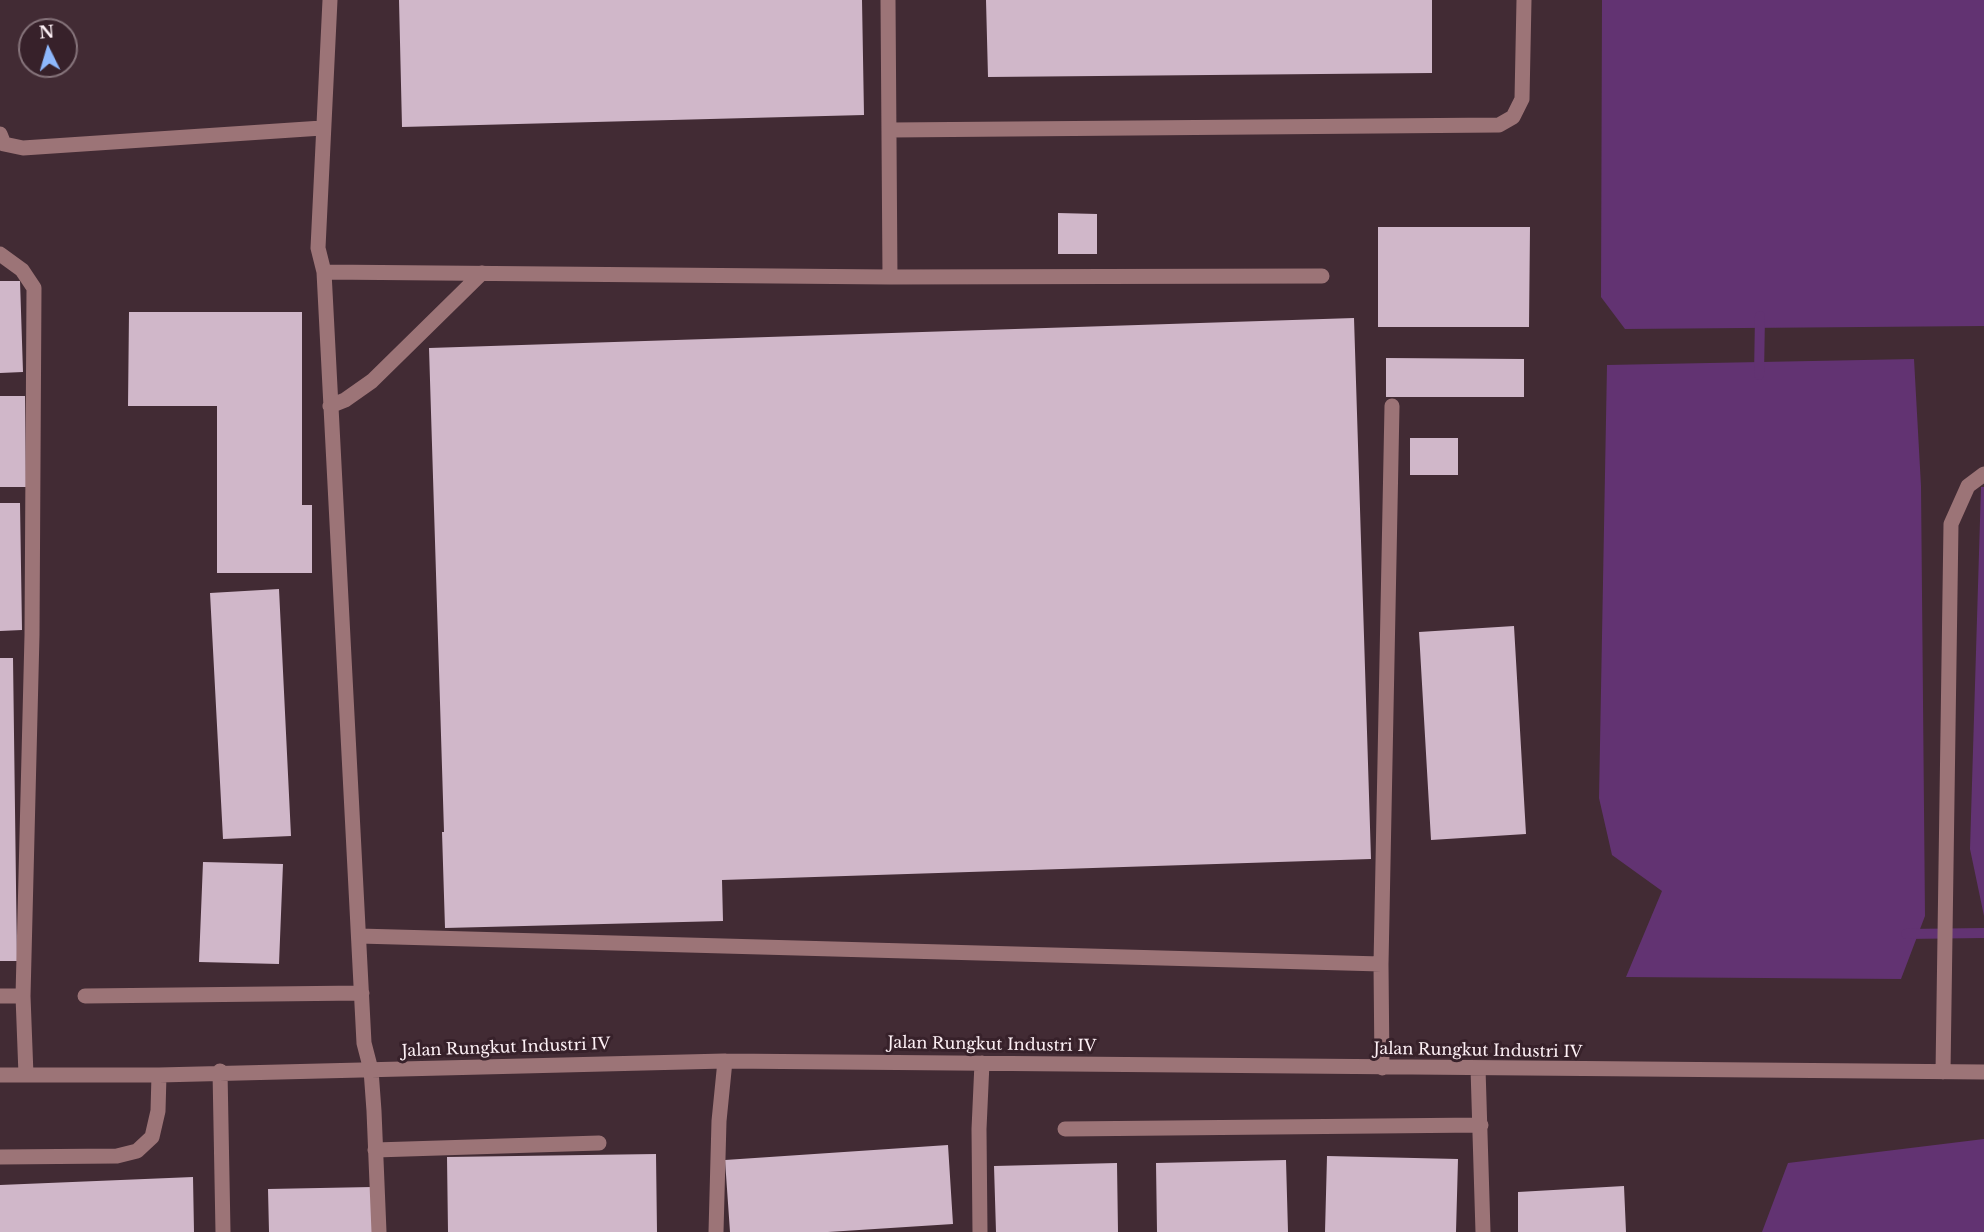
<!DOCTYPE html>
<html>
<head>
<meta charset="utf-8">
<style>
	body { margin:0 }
	#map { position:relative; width:1984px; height:1232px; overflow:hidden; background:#422b34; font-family:"Libre Baskerville",serif }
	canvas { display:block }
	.north { position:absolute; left:18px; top:18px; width:60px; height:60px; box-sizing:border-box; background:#37212a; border:2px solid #86747b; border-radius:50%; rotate:355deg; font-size:16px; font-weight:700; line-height:24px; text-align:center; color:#fdf0f5 }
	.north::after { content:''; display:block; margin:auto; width:21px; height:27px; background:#8eb8fd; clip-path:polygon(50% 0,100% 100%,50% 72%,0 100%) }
</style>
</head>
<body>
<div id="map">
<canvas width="1984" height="1232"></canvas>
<div class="north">N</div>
</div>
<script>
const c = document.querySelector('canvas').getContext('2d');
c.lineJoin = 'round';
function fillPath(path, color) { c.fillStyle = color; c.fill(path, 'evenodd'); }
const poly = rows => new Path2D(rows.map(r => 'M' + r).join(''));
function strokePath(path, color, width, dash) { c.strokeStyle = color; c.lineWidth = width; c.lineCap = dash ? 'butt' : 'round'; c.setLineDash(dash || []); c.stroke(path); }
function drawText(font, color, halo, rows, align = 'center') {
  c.font = font + ' "Libre Baskerville",serif'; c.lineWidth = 6; c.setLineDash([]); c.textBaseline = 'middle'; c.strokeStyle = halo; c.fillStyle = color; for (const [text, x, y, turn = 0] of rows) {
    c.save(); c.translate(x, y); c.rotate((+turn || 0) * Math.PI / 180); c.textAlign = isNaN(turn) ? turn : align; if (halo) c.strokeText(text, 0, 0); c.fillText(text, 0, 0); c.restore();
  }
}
const water = poly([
	[1602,0,1984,0,1984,326,1625,329,1601,297],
	[1914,359,1921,486,1925,916,1901,979,1626,977,1662,891,1612,855,1599,798,1607,365],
	[1981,487,1984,487,1984,916,1970,849],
	[1984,1139,1984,1232,1762,1232,1788,1163]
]);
const stream = poly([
	[1759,375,1760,316],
	[1906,934,1984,933]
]);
const building = poly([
	[399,0,862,0,864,115,402,127],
	[986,0,1432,0,1432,73,988,77],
	[1058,213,1097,214,1097,254,1058,254],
	[1378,227,1530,227,1529,327,1378,327],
	[0,281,20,281,23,372,0,373],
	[129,312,302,312,302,505,312,505,312,573,217,573,217,406,128,406],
	[1354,318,1371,859,722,880,723,921,445,928,442,832,444,832,429,348],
	[1386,358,1524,359,1524,397,1386,397],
	[0,396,25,396,26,487,0,487],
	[1410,438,1458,438,1458,475,1410,475],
	[0,503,20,503,22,630,0,631],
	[279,589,291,836,223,839,210,593],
	[1514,626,1526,834,1431,840,1419,632],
	[0,658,13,658,17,961,0,961],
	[203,862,283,864,279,964,199,962],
	[948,1145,953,1224,828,1232,730,1232,725,1160],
	[656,1154,657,1232,448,1232,447,1157],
	[1327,1156,1458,1159,1456,1232,1325,1232],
	[1286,1160,1288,1232,1157,1232,1156,1163],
	[1117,1163,1118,1232,996,1232,994,1166],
	[193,1177,194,1232,0,1232,0,1185],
	[1624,1186,1626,1232,1518,1232,1518,1192],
	[372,1187,373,1232,269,1232,268,1189]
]);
const minor = poly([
	[330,0,318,248,324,272,364,1043,371,1070,374,1111,379,1232],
	[888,0,890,277],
	[891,130,1499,125,1513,117,1522,99,1524,0],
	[0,134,4,144,23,148,322,128],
	[0,254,22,270,34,288,32,635,23,996],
	[324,272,890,277,1322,276],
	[330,406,345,400,372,381,482,273],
	[359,936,1381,964,1382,1068],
	[1381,964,1392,406],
	[0,996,23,996,26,1075],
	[85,996,362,993],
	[1478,1068,1483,1232],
	[220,1071,223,1232],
	[1943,1072,1951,524,1968,486,1984,474],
	[0,1075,159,1075,725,1061,1984,1072],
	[1065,1129,1481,1125],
	[375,1150,599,1143],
	[0,1157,117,1156,137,1151,152,1137,158,1111,159,1075],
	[716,1232,719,1121,725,1061],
	[980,1232,979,1129,982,1063]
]);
const streetNames = [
	["Jalan Rungkut Industri IV",992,1045,1],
	["Jalan Rungkut Industri IV",506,1048,-2],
	["Jalan Rungkut Industri IV",1478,1051,1]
];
fillPath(water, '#623372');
strokePath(stream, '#623372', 10);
fillPath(building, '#d0b7c9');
strokePath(minor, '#9c7477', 15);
drawText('16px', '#fdf0f5', '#37212a', streetNames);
</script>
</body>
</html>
